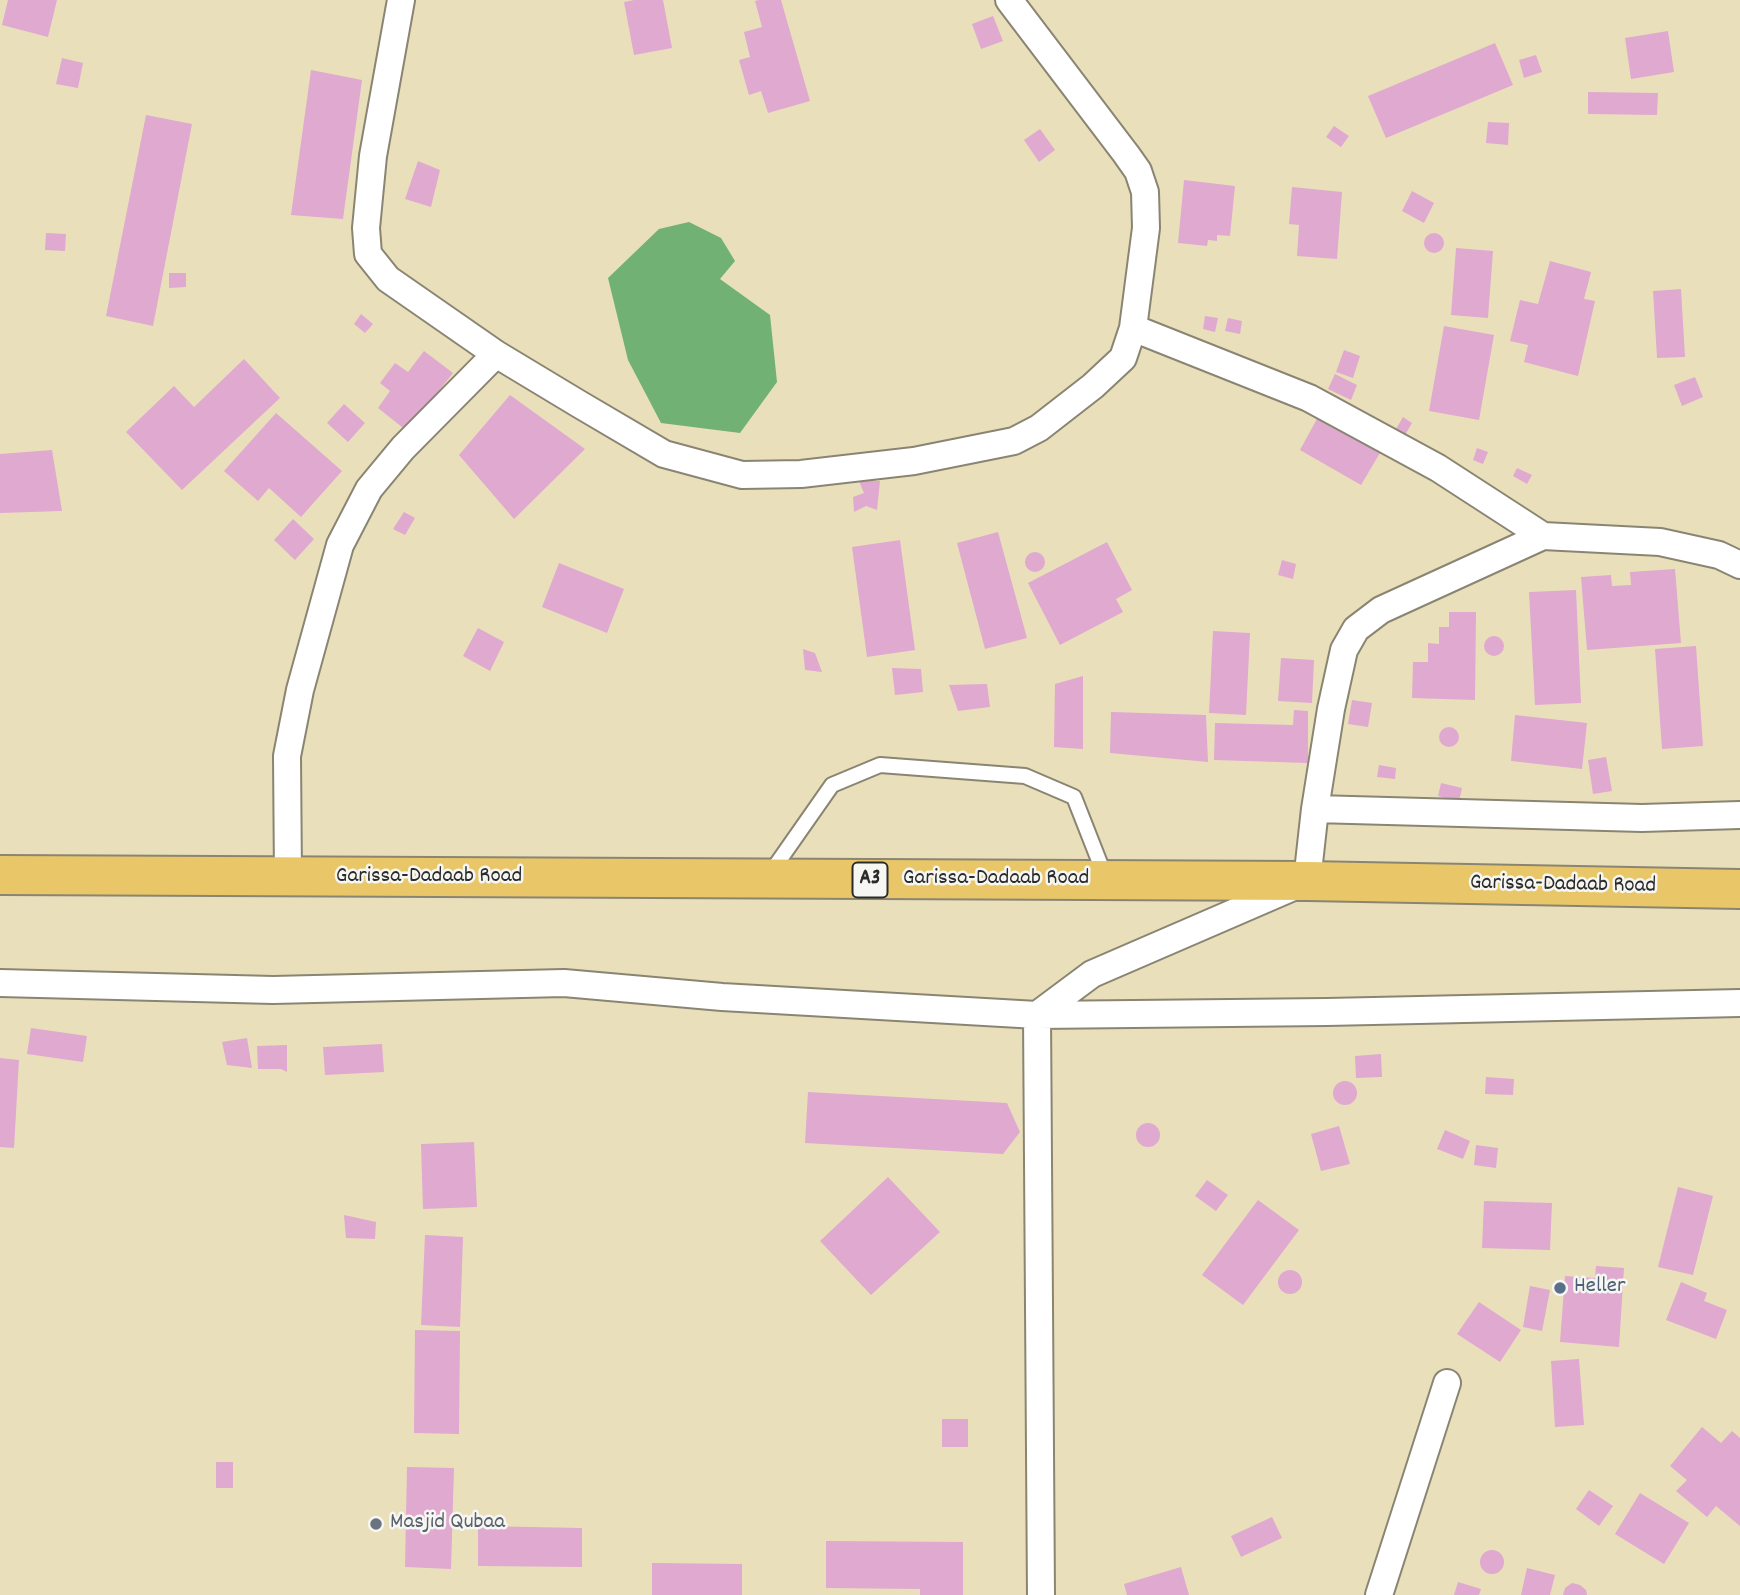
<!DOCTYPE html>
<html>
<head>
<meta charset="utf-8">
<style>
	body { margin:0 }
	canvas { display:block; background:#e9dfbb }
</style>
</head>
<body>
<canvas width="1740" height="1595"></canvas>
<script>
const c = document.querySelector('canvas').getContext('2d');
c.lineJoin = 'round';
function fillPath(path, color) { c.fillStyle = color; c.fill(path, 'evenodd'); }
const poly = rows => new Path2D(rows.map(r => 'M' + r).join(''));
function strokePath(path, color, width, dash) { c.strokeStyle = color; c.lineWidth = width; c.lineCap = dash ? 'butt' : 'round'; c.setLineDash(dash || []); c.stroke(path); }
function drawText(font, color, halo, rows, align = 'center') {
  c.font = font + ' Dekko,sans-serif'; c.lineWidth = 5; c.setLineDash([]); c.textBaseline = 'middle'; c.strokeStyle = halo; c.fillStyle = color; for (const [text, x, y, turn = 0] of rows) {
    c.save(); c.translate(x, y); c.rotate((+turn || 0) * Math.PI / 180); c.textAlign = isNaN(turn) ? turn : align; if (halo) c.strokeText(text, 0, 0); c.fillText(text, 0, 0); c.restore();
  }
}
const forest = poly([
	[689,222,721,238,735,261,720,279,770,315,777,382,740,433,661,423,628,360,608,278,659,229]
]);
const building = poly([
	[8,0,57,0,48,37,2,25],
	[634,0,663,0,672,48,634,55,624,2],
	[759,0,781,0,810,101,768,113,761,91,749,95,739,60,750,57,744,32,762,27,755,1],
	[993,16,1003,41,981,49,972,24],
	[1668,31,1674,72,1631,79,1625,38],
	[1495,43,1513,85,1386,138,1368,96],
	[1536,55,1542,72,1524,78,1519,60],
	[62,58,83,63,78,88,56,84],
	[311,70,362,80,343,219,291,215],
	[1588,92,1658,93,1657,115,1588,114],
	[146,115,192,124,153,326,106,316],
	[1488,122,1509,123,1508,145,1486,143],
	[1334,126,1349,136,1341,147,1326,137],
	[1040,129,1055,150,1039,162,1024,140],
	[418,161,440,170,431,207,405,199],
	[1184,180,1235,186,1230,236,1217,235,1217,241,1208,240,1207,246,1178,243],
	[1292,187,1342,192,1337,259,1297,256,1299,225,1289,224],
	[1412,191,1434,203,1424,223,1402,211],
	'1424 243a10 10 0 1 1 20 0a10 10 0 1 1-20 0Z',
	[46,233,66,234,65,251,45,250],
	[1456,248,1493,251,1488,318,1451,315],
	[1550,261,1591,272,1584,299,1595,301,1578,376,1524,362,1528,345,1510,341,1520,300,1538,304],
	[169,273,186,273,186,287,169,288],
	[1681,289,1685,357,1657,358,1653,291],
	[361,314,373,324,365,333,354,324],
	[1205,316,1218,318,1215,332,1203,329],
	[1228,318,1242,321,1240,334,1225,331],
	[1444,326,1494,335,1479,420,1429,411],
	[1344,350,1360,356,1353,378,1336,372],
	[424,351,453,373,407,431,378,408,390,391,380,383,395,363,408,372],
	[244,359,280,398,182,490,126,432,174,386,194,407],
	[1335,374,1357,385,1351,400,1328,389],
	[1695,377,1703,397,1682,406,1674,385],
	[510,395,585,449,514,519,459,455],
	[344,404,365,423,348,442,327,423],
	[276,413,342,471,301,517,269,488,258,501,224,471],
	[1318,417,1380,453,1361,485,1300,450],
	[1403,417,1412,423,1405,435,1396,429],
	[1477,448,1488,452,1483,464,1473,460],
	[52,450,62,511,0,513,0,454],
	[1517,468,1532,475,1527,484,1513,476],
	[859,481,880,481,877,510,866,506,854,512,853,497,864,493],
	[404,512,415,518,405,535,393,529],
	[293,519,314,539,295,560,274,540],
	[998,532,1027,638,985,649,957,543],
	[900,540,915,650,867,657,852,547],
	[1107,542,1132,590,1116,599,1123,612,1060,645,1028,583],
	'1025 562a10 10 0 1 1 20 0a10 10 0 1 1-20 0Z',
	[1282,560,1296,564,1293,579,1278,575],
	[559,563,624,589,607,633,542,607],
	[1675,569,1681,643,1587,650,1581,577,1611,575,1612,586,1631,585,1630,572],
	[1576,590,1581,703,1535,705,1529,592],
	[1449,612,1476,612,1475,700,1412,698,1413,662,1428,662,1428,643,1439,644,1439,627,1449,627],
	[478,628,504,642,490,671,463,656],
	[1213,631,1250,633,1246,715,1209,713],
	'1484 646a10 10 0 1 1 20 0a10 10 0 1 1-20 0Z',
	[1696,646,1703,746,1662,749,1655,649],
	[803,649,815,653,822,672,805,670],
	[1281,658,1314,660,1312,703,1278,701],
	[892,668,921,669,923,692,895,695],
	[1083,676,1083,749,1054,747,1055,684],
	[987,684,990,707,958,711,949,685],
	[1352,700,1372,703,1368,727,1348,724],
	[1294,710,1308,711,1308,763,1214,760,1215,723,1293,725],
	[1111,712,1206,715,1208,762,1110,753],
	[1515,715,1587,723,1582,769,1511,761],
	'1439 737a10 10 0 1 1 20 0a10 10 0 1 1-20 0Z',
	[1606,757,1612,791,1593,794,1588,760],
	[1379,765,1396,768,1395,779,1377,777],
	[1441,783,1462,788,1459,802,1438,796],
	[31,1028,87,1036,83,1062,27,1054],
	[247,1038,252,1068,227,1065,222,1042],
	[382,1044,384,1072,325,1075,323,1047],
	[287,1045,287,1072,281,1069,258,1069,257,1046],
	[1381,1054,1382,1077,1356,1078,1355,1056],
	[0,1058,19,1060,14,1148,0,1147],
	[1486,1077,1514,1079,1513,1095,1485,1094],
	'1333 1093a12 12 0 1 1 24 0a12 12 0 1 1-24 0Z',
	[808,1092,1007,1103,1020,1132,1003,1154,805,1143],
	'1136 1135a12 12 0 1 1 24 0a12 12 0 1 1-24 0Z',
	[1339,1126,1350,1164,1321,1171,1311,1134],
	[1445,1130,1470,1141,1463,1159,1437,1149],
	[474,1142,477,1207,423,1209,421,1144],
	[1476,1145,1498,1148,1496,1168,1474,1165],
	[888,1177,940,1232,871,1295,820,1241],
	[1207,1180,1228,1195,1216,1211,1195,1196],
	[1678,1187,1713,1196,1693,1275,1658,1267],
	[1258,1200,1299,1230,1243,1305,1202,1275],
	[1484,1201,1552,1203,1550,1250,1482,1248],
	[344,1215,376,1222,375,1239,346,1238],
	[425,1235,463,1237,460,1327,421,1325],
	[1596,1266,1624,1268,1619,1347,1560,1342,1565,1276,1595,1278],
	'1278 1282a12 12 0 1 1 24 0a12 12 0 1 1-24 0Z',
	[1681,1282,1707,1293,1704,1301,1727,1310,1716,1339,1666,1320],
	[1530,1286,1550,1290,1542,1331,1523,1327],
	[1479,1302,1521,1330,1500,1362,1457,1334],
	[415,1330,460,1331,459,1434,414,1433],
	[1579,1359,1584,1425,1555,1427,1551,1361],
	[942,1419,968,1419,968,1447,942,1447],
	[1702,1427,1721,1443,1732,1431,1740,1438,1740,1526,1716,1506,1707,1517,1676,1491,1687,1480,1670,1466],
	[216,1462,233,1462,233,1488,216,1488],
	[407,1467,454,1468,451,1569,405,1567],
	[1589,1490,1613,1506,1599,1526,1576,1509],
	[1640,1493,1689,1523,1664,1564,1615,1534],
	[1272,1517,1282,1538,1241,1557,1231,1536],
	[478,1526,582,1528,582,1567,478,1566],
	[826,1541,963,1542,963,1595,920,1595,920,1589,826,1588],
	'1480 1562a12 12 0 1 1 24 0a12 12 0 1 1-24 0Z',
	[652,1563,742,1564,742,1595,652,1595],
	[1181,1567,1189,1595,1127,1595,1124,1584],
	[1527,1568,1555,1575,1550,1595,1521,1595],
	[1458,1582,1481,1589,1479,1595,1454,1595],
	[1572,1583,1580,1585,1586,1590,1587,1595,1563,1595,1565,1588]
]);
const lane = poly([
	[769,875,832,785,880,765,1025,776,1074,797,1105,876]
]);
const street = poly([
	[401,0,373,156,366,228,368,254,388,279,496,354,579,404,664,454,742,475,801,474,914,461,1014,441,1039,428,1093,386,1123,358,1133,328,1146,228,1145,192,1138,171,1126,154,1009,0],
	[1133,328,1309,398,1438,468,1543,536],
	[1315,809,1642,818,1740,815],
	[288,878,287,756,300,690,340,545,369,489,403,448,496,354],
	[0,983,273,990,564,983,722,997,1037,1015,1327,1012,1740,1003],
	[1041,1595,1037,1015,1092,974,1307,881,1315,809,1331,709,1344,650,1356,629,1381,610,1543,536,1660,542,1719,555,1740,565],
	[1379,1595,1447,1383]
]);
const highway = poly([
	[0,875,1307,881,1740,889]
]);
const markers = [
	[1560,1288,7,"#5c6f8a"],
	[376,1524,7,"#6b7280"]
];
const shields = [
	[870,880,35]
];
const shieldNames = [
	["A3",870,880]
];
const streetNames = [
	["Garissa-Dadaab Road",429,878],
	["Garissa-Dadaab Road",996,880],
	["Garissa-Dadaab Road",1563,886,1]
];
const serviceNames = [
	["Heller",1574,1288]
];
const worshipNames = [
	["Masjid Qubaa",390,1524]
];
fillPath(forest, '#71b173');
fillPath(building, '#e0a9d0');
strokePath(lane, '#8a8573', 18);
strokePath(street, '#8a8573', 30);
strokePath(highway, '#8a8573', 42);
strokePath(lane, '#fff', 14);
strokePath(street, '#fff', 26);
strokePath(highway, '#e9c769', 38);
for (const [x, y, r, color] of markers) { const dot = new Path2D(); dot.arc(x, y, r, 0, 2 * Math.PI); c.fillStyle = color; c.fill(dot); strokePath(dot, '#f6f6f2', 2.5); }
for (const [x, y, w] of shields) { const box = new Path2D(); box.roundRect(x - w / 2, y - 17.5, w, 35, 5); c.fillStyle = '#f6f6f2'; c.fill(box); strokePath(box, '#2b2b2b', 2); }
drawText('bold 21px', '#2b2b2b', null, shieldNames);
drawText('23px', '#2b2b2b', '#f6f6f2', streetNames);
drawText('23px', '#4e5e75', '#f6f6f2', serviceNames, 'left');
drawText('23px', '#5b616d', '#f6f6f2', worshipNames, 'left');
</script>
</body>
</html>
